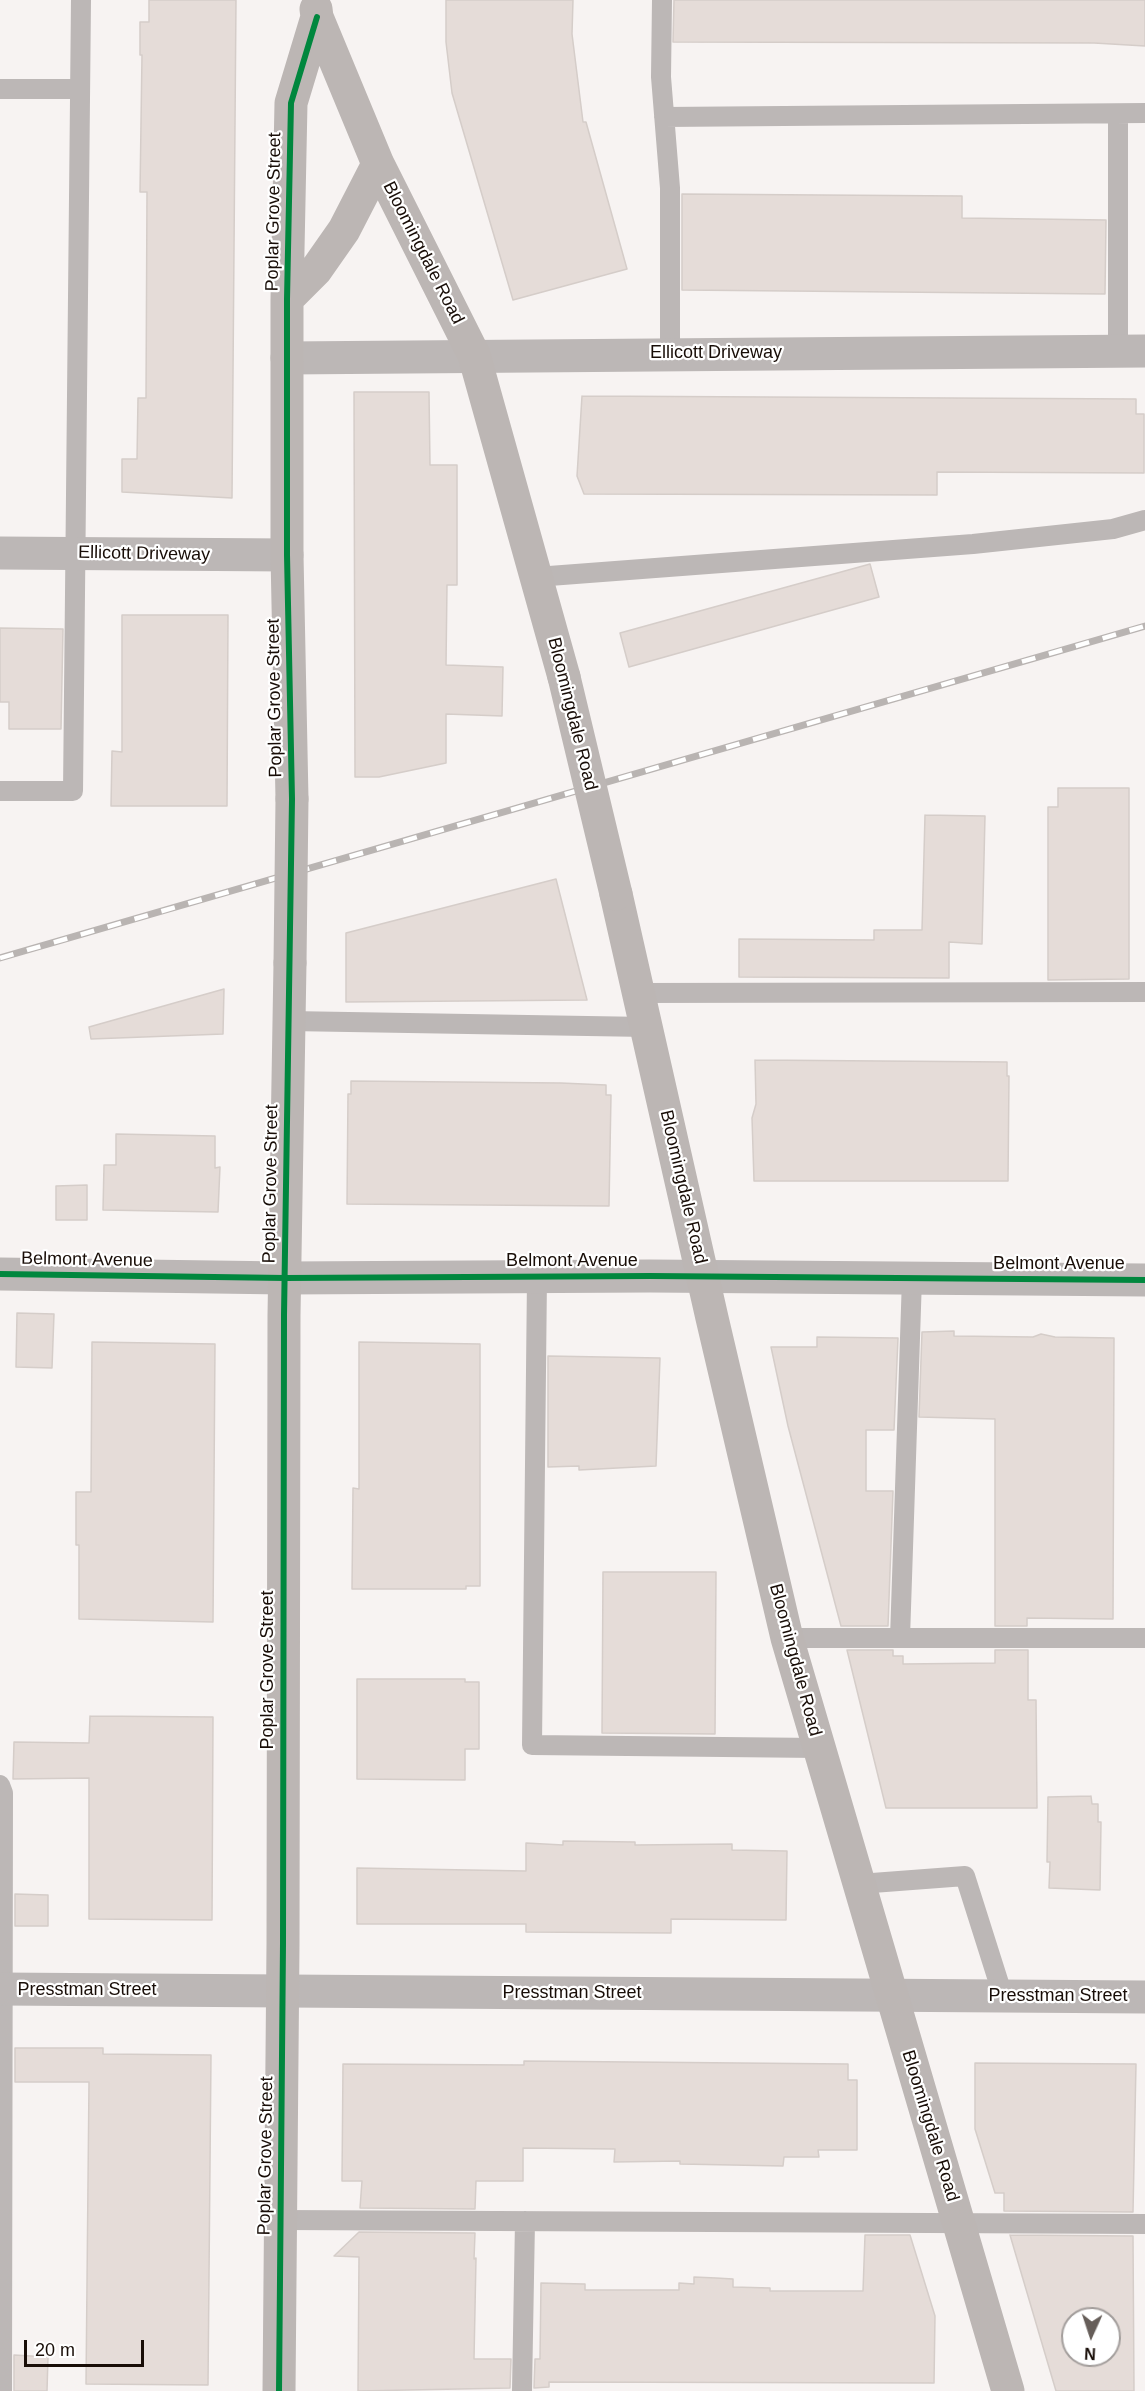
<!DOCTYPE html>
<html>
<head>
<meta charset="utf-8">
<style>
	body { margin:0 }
	#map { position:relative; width:1145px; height:2391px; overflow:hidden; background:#f7f3f2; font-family:Arial,sans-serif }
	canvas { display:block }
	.north { position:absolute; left:1061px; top:2307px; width:60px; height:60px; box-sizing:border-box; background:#fff; border:2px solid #a39e9c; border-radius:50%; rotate:183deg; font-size:16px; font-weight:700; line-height:24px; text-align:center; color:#180d07 }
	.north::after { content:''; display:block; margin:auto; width:21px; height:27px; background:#665e59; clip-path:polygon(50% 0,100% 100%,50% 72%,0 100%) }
	.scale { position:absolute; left:24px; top:2340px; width:120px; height:27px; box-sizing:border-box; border:3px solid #180d07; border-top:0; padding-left:8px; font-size:18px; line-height:21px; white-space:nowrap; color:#180d07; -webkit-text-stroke:4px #fff; paint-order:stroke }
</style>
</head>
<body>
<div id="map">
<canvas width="1145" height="2391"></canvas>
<div class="north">N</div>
<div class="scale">20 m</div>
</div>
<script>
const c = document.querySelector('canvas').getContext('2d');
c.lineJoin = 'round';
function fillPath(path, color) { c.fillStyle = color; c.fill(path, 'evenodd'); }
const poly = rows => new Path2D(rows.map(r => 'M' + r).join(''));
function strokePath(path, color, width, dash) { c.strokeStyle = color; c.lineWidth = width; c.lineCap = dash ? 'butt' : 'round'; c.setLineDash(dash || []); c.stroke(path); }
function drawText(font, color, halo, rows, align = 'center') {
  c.font = font + ' Arial,sans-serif'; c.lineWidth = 4.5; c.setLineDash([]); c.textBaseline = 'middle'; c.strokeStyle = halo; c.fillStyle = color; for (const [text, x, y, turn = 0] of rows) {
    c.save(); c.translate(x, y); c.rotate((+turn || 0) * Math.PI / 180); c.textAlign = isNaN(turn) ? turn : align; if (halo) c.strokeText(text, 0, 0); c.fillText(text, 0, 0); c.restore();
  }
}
const building = poly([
	[149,0,236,0,232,498,122,492,122,459,137,459,138,398,146,398,147,192,140,192,142,55,140,55,140,22,149,22,149,0],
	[446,0,573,0,572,34,583,122,586,122,627,269,513,300,452,93,446,42,446,0],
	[674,0,1145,0,1145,46,1094,43,673,42,674,0],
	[682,194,962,196,962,218,1106,220,1105,294,682,290,682,194],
	[354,392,429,392,430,465,457,465,457,585,447,585,446,665,503,667,502,716,446,714,446,763,379,777,355,777,354,392],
	[582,396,1136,399,1136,414,1144,414,1144,473,937,472,937,495,584,494,577,476,582,396],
	[870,564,879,597,629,667,620,633,870,564],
	[122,615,228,615,227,806,111,806,112,751,122,752,122,615],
	[0,628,63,629,61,729,9,729,9,702,0,702,0,628],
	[1058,788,1129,788,1129,979,1048,980,1048,807,1058,807,1058,788],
	[925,815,985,816,982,944,949,942,949,978,739,977,739,939,874,940,874,930,922,930,925,815],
	[556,879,587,1000,346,1002,346,933,556,879],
	[224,989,223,1034,91,1039,89,1027,224,989],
	[755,1060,1007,1062,1007,1076,1009,1076,1008,1181,754,1181,752,1118,756,1104,755,1060],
	[351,1081,561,1083,606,1085,606,1095,611,1095,609,1206,347,1204,348,1094,351,1094,351,1081],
	[116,1134,215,1136,215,1168,220,1167,218,1212,103,1210,104,1165,116,1165,116,1134],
	[87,1185,87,1220,56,1220,56,1186,87,1185],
	[17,1313,54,1314,52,1368,16,1367,17,1313],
	[954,1331,954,1336,1033,1337,1041,1334,1055,1337,1114,1338,1113,1619,1027,1618,1027,1626,995,1626,995,1419,919,1417,922,1332,954,1331],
	[817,1337,898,1338,894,1430,866,1430,866,1491,893,1491,888,1626,841,1626,788,1426,771,1347,817,1347,817,1337],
	[92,1342,215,1344,213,1622,79,1619,79,1545,76,1545,76,1492,91,1492,92,1342],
	[359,1342,480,1344,480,1586,466,1586,466,1589,352,1589,353,1488,359,1489,359,1342],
	[548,1356,660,1358,656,1466,579,1470,579,1466,548,1467,548,1356],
	[603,1572,716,1572,715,1734,602,1733,603,1572],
	[847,1650,893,1650,893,1656,903,1656,903,1664,995,1663,995,1650,1028,1650,1028,1700,1036,1700,1037,1808,886,1808,847,1650],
	[357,1679,465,1679,465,1682,479,1682,479,1749,465,1749,465,1780,357,1779,357,1679],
	[90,1716,213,1717,212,1920,89,1919,89,1778,13,1779,14,1742,89,1743,90,1716],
	[1091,1796,1092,1804,1098,1804,1098,1822,1101,1822,1100,1890,1049,1888,1050,1862,1047,1862,1048,1797,1091,1796],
	[563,1841,635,1842,635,1845,732,1844,732,1850,787,1851,786,1920,671,1919,671,1933,526,1932,526,1924,357,1924,357,1868,526,1871,526,1843,563,1845,563,1841],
	[15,1894,48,1895,48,1926,15,1926,15,1894],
	[15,2048,103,2048,103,2054,211,2055,208,2385,86,2384,89,2082,15,2082,15,2048],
	[524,2061,848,2064,848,2080,857,2080,857,2150,818,2150,819,2157,784,2157,783,2166,680,2164,680,2161,614,2162,615,2149,523,2148,523,2181,476,2181,475,2209,360,2208,362,2181,342,2181,343,2064,524,2065,524,2061],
	[975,2063,1136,2064,1133,2212,1004,2211,1004,2193,995,2193,975,2129,975,2063],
	[359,2232,475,2233,474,2259,476,2258,474,2359,511,2359,510,2388,358,2391,359,2257,334,2256,359,2232],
	[865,2235,910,2235,935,2316,934,2383,549,2382,549,2387,534,2388,535,2359,540,2359,541,2283,585,2284,585,2290,679,2290,679,2283,694,2284,694,2277,716,2278,733,2279,733,2287,770,2288,770,2291,863,2291,865,2235],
	[1010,2235,1133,2236,1134,2391,1056,2391,1010,2235],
	[1073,2319,1109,2319,1109,2355,1073,2355,1073,2319],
	[14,2355,48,2357,47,2391,14,2391,14,2355]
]);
const lane = poly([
	[662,0,661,77,670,188,670,354],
	[0,89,80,89],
	[664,117,1145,113],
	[1118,351,1118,114],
	[536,577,973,544,1113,529,1145,520],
	[0,791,73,791,81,0],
	[639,993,1145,992],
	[289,1021,647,1027],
	[537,1277,532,1745,819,1748],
	[787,1638,1145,1638],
	[900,1638,912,1278],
	[0,1785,3,1793,2,2391],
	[859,1884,965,1876,1003,1996],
	[280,2220,1145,2224],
	[522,2391,525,2221]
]);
const street = poly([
	[287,358,1145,351],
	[0,553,287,555],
	[0,1274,285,1278,650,1276,1145,1280],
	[0,1989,1145,1997]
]);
const secondary = poly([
	[316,9,317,17,378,164,474,355,564,677],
	[287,299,316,270,344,230,378,164],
	[292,799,287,555,287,299,291,103,317,17],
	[616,894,712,1318,787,1638,1008,2391],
	[279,2391,283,1944,284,1315,290,963]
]);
const rail = poly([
	[0,958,1145,626]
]);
const secondaryBridge = poly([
	[564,677,616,894],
	[290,963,292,799]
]);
const cycleway = poly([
	[0,1274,285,1278,650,1276,1145,1280],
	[279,2391,283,1944,284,1315,292,799,287,555,287,299,291,103,317,17]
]);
const streetNames = [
	["Poplar Grove Street",274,212,-89],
	["Bloomingdale Road",423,253,63],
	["Ellicott Driveway",716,353],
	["Ellicott Driveway",144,554,1],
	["Poplar Grove Street",275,698,-91],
	["Bloomingdale Road",572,714,76],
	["Poplar Grove Street",271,1184,-89],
	["Bloomingdale Road",683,1187,77],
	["Belmont Avenue",87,1260,1],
	["Belmont Avenue",572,1261],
	["Belmont Avenue",1059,1264],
	["Bloomingdale Road",795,1660,75],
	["Poplar Grove Street",268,1670,-90],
	["Presstman Street",87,1990],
	["Presstman Street",572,1993],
	["Presstman Street",1058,1996],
	["Bloomingdale Road",930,2126,73],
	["Poplar Grove Street",266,2156,-89]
];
fillPath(building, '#e5dcd8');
strokePath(building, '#d5cdc9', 1.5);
strokePath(lane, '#bcb7b6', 20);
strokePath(street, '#bcb7b6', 33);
strokePath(secondary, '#bcb6b4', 33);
strokePath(rail, '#b9b4b2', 7);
strokePath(rail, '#fff', 4.5, [14]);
strokePath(secondaryBridge, '#bcb6b4', 33);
strokePath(cycleway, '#00873e', 6);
drawText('18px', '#180d07', '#fff', streetNames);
</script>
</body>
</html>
